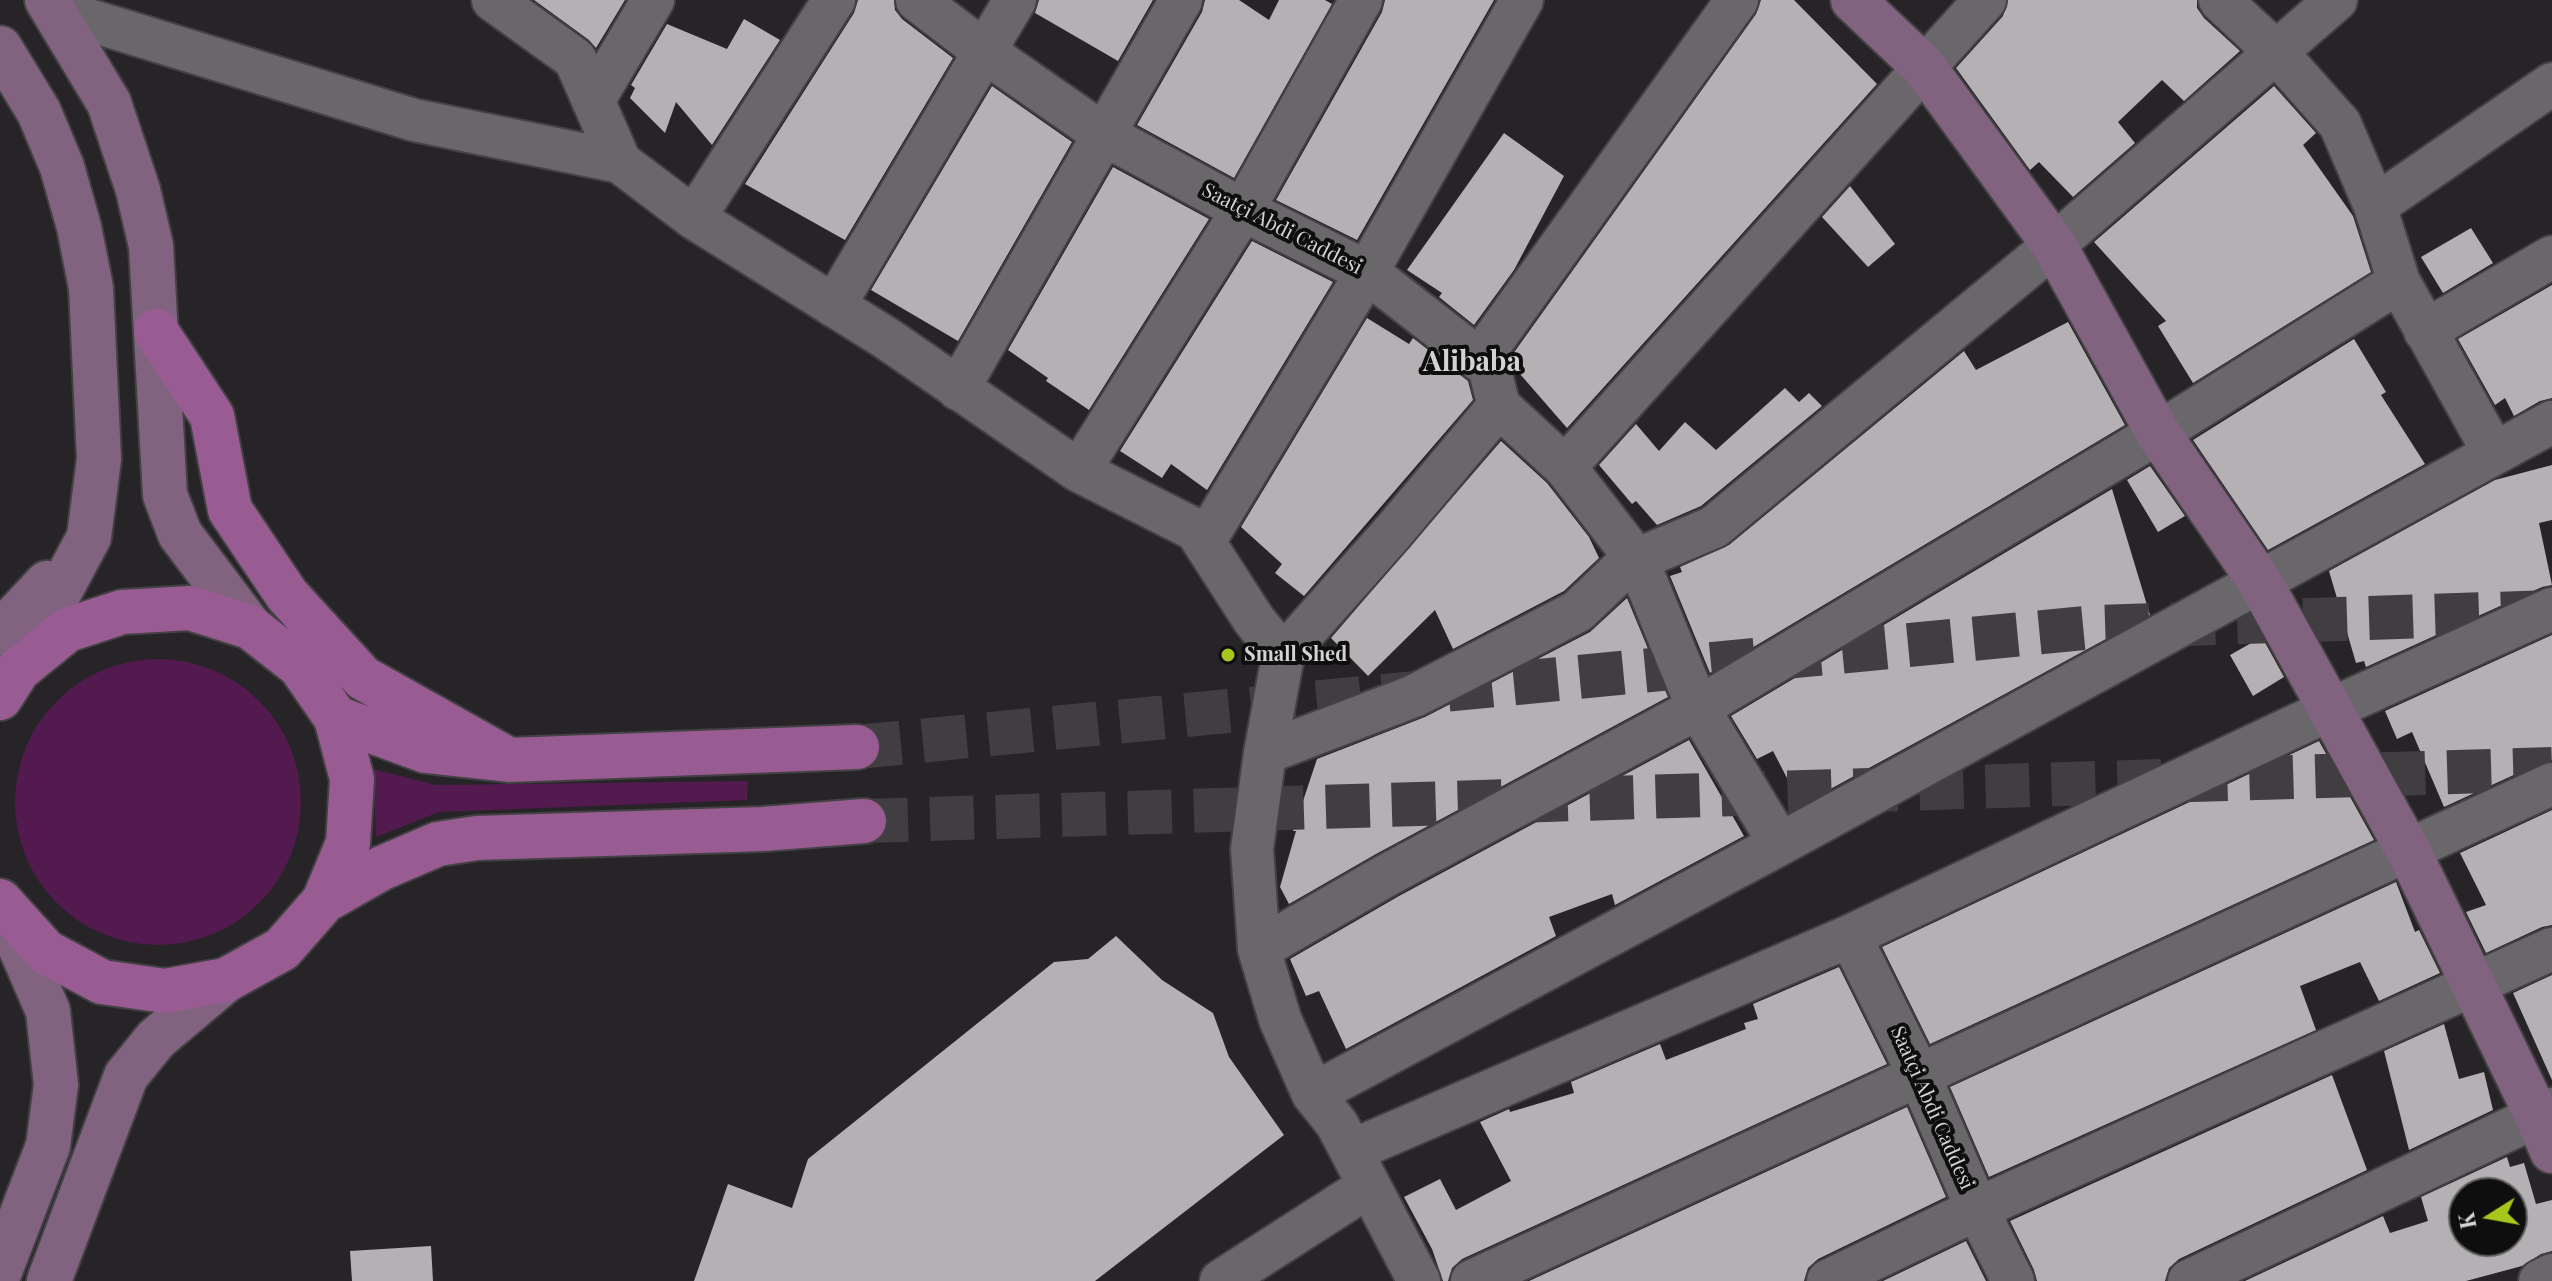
<!DOCTYPE html>
<html>
<head>
<meta charset="utf-8">
<style>
	body { margin:0 }
	#map { position:relative; width:2552px; height:1281px; overflow:hidden; background:#272427; font-family:"Playfair Display",serif }
	canvas { display:block }
	.north { position:absolute; left:2448px; top:1177px; width:80px; height:80px; box-sizing:border-box; background:#0f0e0f; border:2px solid #5e5d5e; border-radius:50%; rotate:259deg; font-size:22px; font-weight:700; line-height:32px; text-align:center; color:#d4d3d4 }
	.north::after { content:''; display:block; margin:auto; width:28px; height:36px; background:#a8c71c; clip-path:polygon(50% 0,100% 100%,50% 72%,0 100%) }
</style>
</head>
<body>
<div id="map">
<canvas width="2552" height="1281"></canvas>
<div class="north">K</div>
</div>
<script>
const c = document.querySelector('canvas').getContext('2d');
c.lineJoin = 'round';
function fillPath(path, color) { c.fillStyle = color; c.fill(path, 'evenodd'); }
const poly = rows => new Path2D(rows.map(r => 'M' + r).join(''));
function strokePath(path, color, width, dash) { c.strokeStyle = color; c.lineWidth = width; c.lineCap = dash ? 'butt' : 'round'; c.setLineDash(dash || []); c.stroke(path); }
function drawText(font, color, halo, rows, align = 'center') {
  c.font = font + ' "Playfair Display",serif'; c.lineWidth = 8; c.setLineDash([]); c.textBaseline = 'middle'; c.strokeStyle = halo; c.fillStyle = color; for (const [text, x, y, turn = 0] of rows) {
    c.save(); c.translate(x, y); c.rotate((+turn || 0) * Math.PI / 180); c.textAlign = isNaN(turn) ? turn : align; if (halo) c.strokeText(text, 0, 0); c.fillText(text, 0, 0); c.restore();
  }
}
const green = poly([
	'15 802a143 143 0 1 1 286 0a143 143 0 1 1-286 0Z',
	[373,769,436,785,748,781,747,800,439,812,376,837]
]);
const building = poly([
	[534,0,625,0,596,48,589,40],
	[858,0,894,0,895,10,902,19,953,58,845,240,745,184,854,13],
	[1039,0,1153,0,1118,61,1035,13],
	[1205,0,1239,0,1269,20,1279,0,1325,0,1332,4,1234,178,1137,125,1202,12],
	[1385,0,1494,0,1357,240,1276,200,1382,12],
	[1761,0,1794,0,1877,84,1567,428,1513,366,1510,358,1756,14],
	[2008,0,2197,0,2197,8,2204,18,2240,51,2184,101,2162,80,2118,122,2135,143,2073,197,2039,162,2030,170,1956,68,2003,16],
	[744,19,780,40,712,145,676,102,665,133,630,98,635,88,631,85,667,24,727,49],
	[992,86,1072,142,958,341,871,290],
	[2274,86,2316,133,2303,145,2353,216,2371,272,2193,383,2158,326,2166,321,2094,242],
	[1504,133,1564,176,1514,270,1474,325,1439,297,1442,293,1407,270],
	[1113,167,1209,219,1089,410,1046,381,1048,378,1008,350],
	[1850,186,1895,244,1868,267,1822,217],
	[2471,228,2493,263,2443,293,2421,257],
	[1252,241,1333,282,1207,490,1171,464,1162,478,1120,451],
	[2552,285,2552,398,2540,401,2514,416,2505,398,2495,405,2458,339],
	[1367,318,1409,344,1413,338,1468,381,1473,400,1304,596,1275,573,1282,564,1241,527],
	[2068,322,2125,425,1710,673,1670,576,1682,572,1680,567,1729,545,1964,351,1976,370],
	[2354,339,2386,392,2381,395,2425,464,2268,550,2193,440],
	[1785,388,1799,402,1809,393,1822,406,1701,506,1657,525,1636,501,1632,504,1599,465,1636,424,1659,451,1685,422,1716,450],
	[1501,441,1547,483,1589,537,1599,558,1564,591,1453,649,1435,610,1368,676,1331,638],
	[2552,465,2552,520,2539,523,2552,585,2542,587,2366,667,2364,661,2356,663,2329,571,2495,480],
	[2150,466,2185,516,2158,532,2127,480],
	[2112,489,2150,615,1801,805,1773,751,1757,759,1731,716],
	[1627,598,1668,697,1376,854,1289,904,1280,887,1296,831,1293,831,1317,759,1425,717,1530,663,1590,632],
	[2552,635,2552,760,2542,762,2444,807,2412,732,2397,739,2385,711],
	[2262,637,2284,677,2253,696,2230,655],
	[1689,740,1744,836,1615,905,1612,894,1549,917,1556,936,1346,1049,1319,991,1306,996,1290,959,1399,896],
	[2319,741,2374,840,1930,1044,1882,947],
	[2552,810,2552,925,2542,927,2486,953,2466,912,2486,905,2460,853],
	[2396,882,2415,932,2419,930,2440,973,2379,1001,2360,962,2300,986,2316,1030,1989,1177,1950,1087],
	[1116,936,1162,980,1213,1013,1229,1057,1284,1135,1095,1281,694,1281,728,1184,792,1208,808,1159,1054,962,1088,959],
	[1839,967,1887,1064,1462,1259,1452,1268,1448,1281,1443,1281,1432,1249,1404,1197,1440,1179,1456,1210,1511,1181,1480,1122,1509,1109,1510,1112,1574,1093,1571,1082,1660,1044,1666,1060,1746,1029,1744,1023,1758,1019,1753,1004],
	[2552,975,2552,1080,2513,993],
	[2444,1024,2459,1079,2484,1072,2493,1110,2409,1150,2384,1051],
	[2332,1075,2367,1170,2179,1259,2169,1268,2165,1281,2037,1281,2034,1270,2010,1221],
	[1907,1107,1946,1197,1818,1259,1808,1268,1804,1281,1529,1281],
	[2507,1157,2510,1167,2524,1163,2536,1204,2552,1200,2552,1251,2541,1254,2522,1266,2466,1281,2245,1281,2383,1216,2390,1233,2428,1221,2421,1197],
	[2464,1193,2512,1193,2512,1241,2464,1241],
	[1966,1241,1986,1281,1883,1281],
	[431,1246,433,1281,352,1281,350,1251]
]);
const primaryTunnel = poly([
	[857,747,2095,627,2550,612],
	[864,821,2552,769]
]);
const street = poly([
	[493,0,575,59,620,162],
	[917,0,985,52,1103,134,1243,210,1367,272,1489,367,1499,406,1565,467,1626,546],
	[2220,0,2276,52,2340,124,2375,206,2399,282,2494,453],
	[53,9,414,120,620,162,694,218,886,338,1079,471,1196,530,1254,620,1283,656,1265,753,1252,849,1259,949,1280,1019,1313,1094,1337,1124,1419,1281],
	[593,101,653,0],
	[2375,206,2552,84],
	[694,218,834,0],
	[834,306,1015,0],
	[2425,331,2552,257],
	[1479,360,1737,0],
	[958,389,1181,0],
	[1565,467,1985,0],
	[1079,471,1243,210,1361,0],
	[1204,542,1367,272,1522,0],
	[1650,554,1714,527,2054,245,2336,0],
	[1643,574,1698,708,1780,844],
	[1283,656,1393,532,1499,406],
	[1265,753,1414,696,1519,642,1578,611,1622,569],
	[1850,936,1919,1075,1977,1209,2013,1281],
	[1259,949,1387,875,1698,708,2158,433,2399,282],
	[1313,1094,1780,844,2552,422],
	[1351,1151,1850,936,2331,709,2552,609],
	[1221,1281,1369,1186],
	[1472,1281,2552,784],
	[1828,1281,1977,1209,2552,949],
	[2189,1281,2552,1109],
	[2540,1281,2552,1275]
]);
const secondary = poly([
	[47,0,109,103,138,190,151,246,165,495,180,534,250,627],
	[1853,0,1924,67,2054,245,2158,433,2260,582,2409,852,2537,1116,2552,1151],
	[0,48,39,112,62,167,79,227,91,288,99,459,89,537,18,670],
	[0,633,47,583],
	[0,1271,48,1146,56,1085,48,1011,5,912],
	[49,1281,126,1076,156,1039,226,980]
]);
const primary = poly([
	[156,331,212,416,230,510,287,595,363,678,509,760],
	[0,698,18,670,67,630,122,612,190,608,250,627,300,666,336,718,352,779,348,843,324,901,282,949,226,980,165,991,102,982,46,952,0,901],
	[336,718,426,751,509,760,857,747],
	[324,901,382,868,438,844,477,838,763,829,864,821]
]);
const markers = [
	[1228,655,8,"#a8c71c"]
];
const streetNames = [
	["Saatçi Abdi Caddesi",1282,229,27],
	["Saatçi Abdi Caddesi",1932,1108,66]
];
const poiNames = [
	["Small Shed",1244,655]
];
const districtNames = [
	["Alibaba",1472,362]
];
fillPath(green, '#531a4f');
fillPath(building, '#b4b0b3');
strokePath(primaryTunnel, '#413e41', 44, [44, 22]);
strokePath(street, '#434143', 46);
strokePath(secondary, '#434143', 48);
strokePath(primary, '#434143', 48);
strokePath(street, '#6a676a', 42);
strokePath(secondary, '#81627f', 44);
strokePath(primary, '#985c93', 44);
for (const [x, y, r, color] of markers) { const dot = new Path2D(); dot.arc(x, y, r, 0, 2 * Math.PI); c.fillStyle = color; c.fill(dot); strokePath(dot, '#0f0e0f', 3); }
drawText('20px', '#d4d3d4', '#0f0e0f', streetNames);
drawText('bold 20px', '#d4d3d4', '#0f0e0f', poiNames, 'left');
drawText('bold 28px', '#d4d3d4', '#0f0e0f', districtNames);
</script>
</body>
</html>
